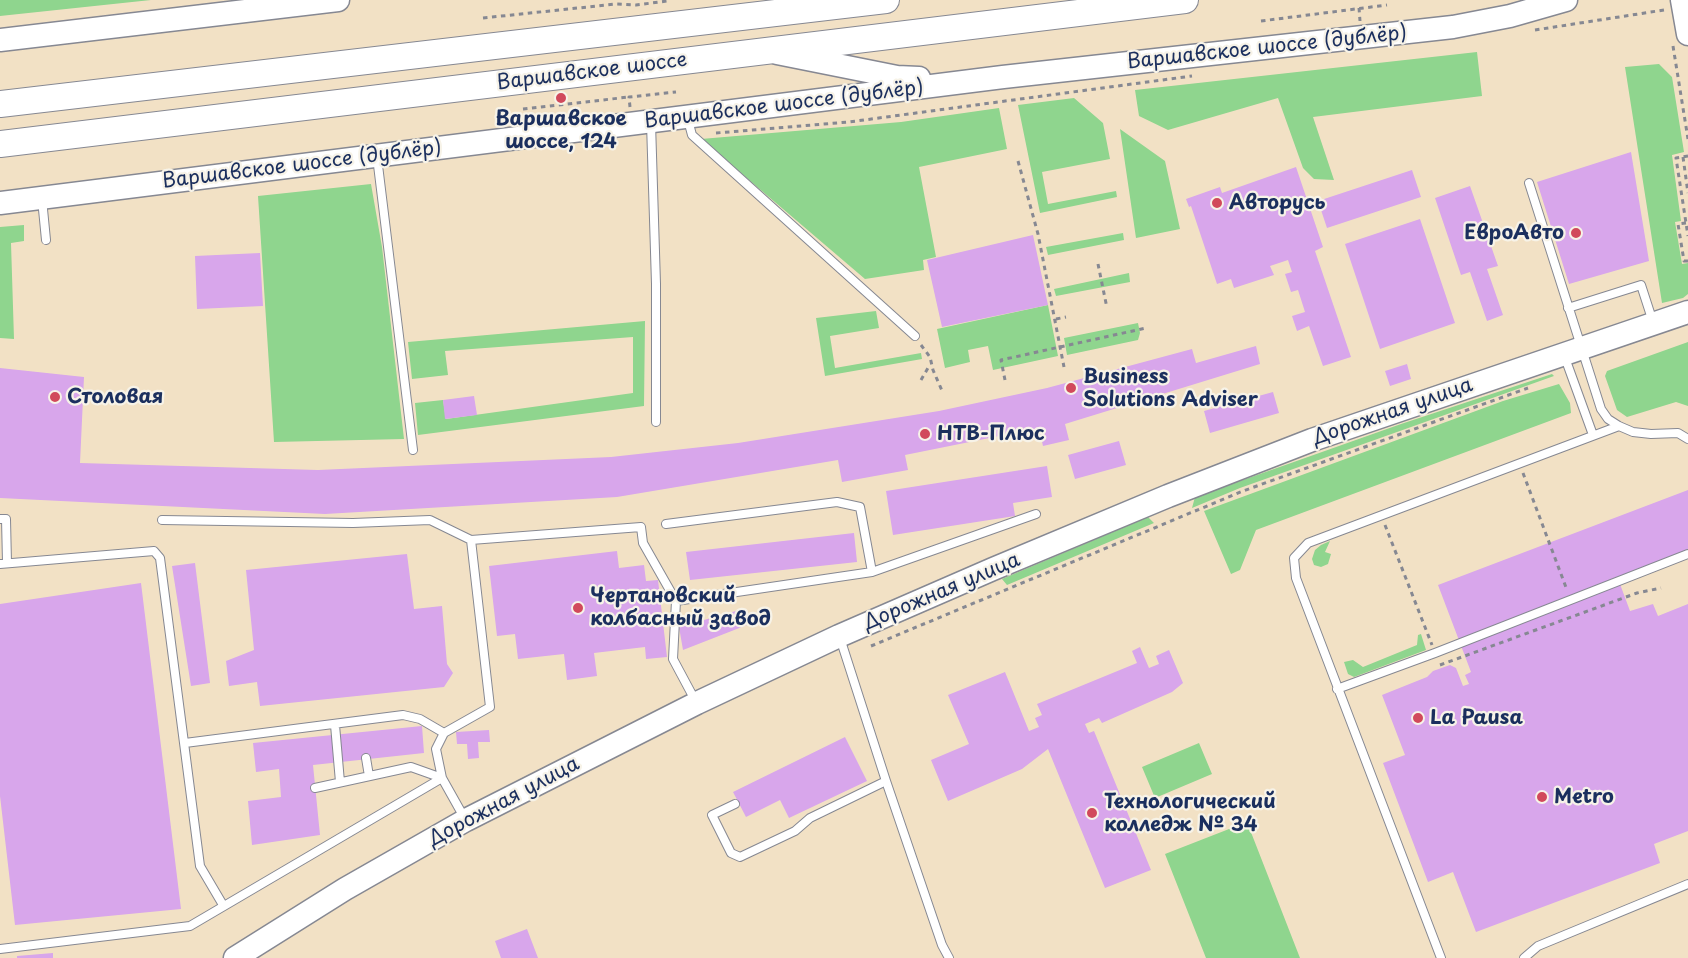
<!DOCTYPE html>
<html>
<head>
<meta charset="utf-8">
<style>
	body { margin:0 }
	canvas { display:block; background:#f2e1c5 }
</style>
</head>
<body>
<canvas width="1688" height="958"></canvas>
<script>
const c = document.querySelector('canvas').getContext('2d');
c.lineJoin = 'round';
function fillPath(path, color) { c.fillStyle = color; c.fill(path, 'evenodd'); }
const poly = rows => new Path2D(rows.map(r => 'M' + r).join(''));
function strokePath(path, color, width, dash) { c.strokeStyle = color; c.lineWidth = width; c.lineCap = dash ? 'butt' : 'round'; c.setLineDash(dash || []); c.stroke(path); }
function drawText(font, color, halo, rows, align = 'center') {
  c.font = font + ' "Playpen Sans",sans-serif'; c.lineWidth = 4.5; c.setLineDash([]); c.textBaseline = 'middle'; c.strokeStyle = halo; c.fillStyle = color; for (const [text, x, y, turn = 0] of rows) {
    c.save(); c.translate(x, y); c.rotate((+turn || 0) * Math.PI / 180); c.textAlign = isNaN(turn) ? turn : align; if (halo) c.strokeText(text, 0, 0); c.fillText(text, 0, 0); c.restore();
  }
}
const green = poly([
	[0,0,151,0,0,16],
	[1477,52,1482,96,1313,117,1334,180,1314,179,1303,168,1278,98,1168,130,1139,116,1135,90],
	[1659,64,1672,77,1684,152,1672,155,1681,221,1675,222,1682,264,1688,263,1688,294,1683,298,1662,303,1625,67],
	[1074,98,1103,123,1110,159,1042,172,1048,204,1116,191,1117,197,1040,213,1018,105],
	[999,108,1007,149,919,167,936,257,923,260,924,270,865,279,701,139,901,122],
	[1120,129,1165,161,1180,229,1136,238],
	[371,184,382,247,404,439,274,442,258,196],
	[24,225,24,241,11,243,14,339,0,338,0,227],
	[1123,233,1124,240,1048,255,1046,247],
	[1129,273,1130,282,1056,296,1054,289],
	[1048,305,1058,356,993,370,988,346,968,350,970,362,945,368,937,329],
	[876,311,879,328,830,336,835,368,921,353,922,359,825,376,816,318],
	[645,321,644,406,418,435,415,403,443,400,446,419,633,393,633,337,445,351,448,375,412,379,408,342],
	[1138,323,1140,333,1138,340,1067,355,1064,338],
	[1688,342,1688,406,1676,402,1627,417,1617,410,1605,376,1607,371],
	[1552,374,1554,376,1240,488,1192,508,1195,497,1401,424],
	[1559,384,1570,403,1571,413,1256,530,1240,570,1231,574,1204,511,1503,401],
	[1148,517,1154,523,1007,585,1002,579],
	[1330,541,1325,552,1331,554,1328,564,1321,567,1314,565,1312,559,1315,550,1321,545],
	[1421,634,1426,650,1354,677,1348,674,1344,662,1353,660,1363,667,1417,645,1418,635],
	[1199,743,1212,774,1155,798,1142,767],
	[1247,822,1300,958,1206,958,1165,854]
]);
const building = poly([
	[1631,152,1649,261,1569,284,1537,182],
	[1296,167,1323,247,1315,251,1351,357,1323,366,1309,326,1297,331,1292,316,1305,312,1298,290,1291,292,1285,274,1292,272,1288,260,1270,266,1274,275,1234,288,1231,279,1217,284,1191,206,1189,207,1186,199,1220,187,1222,193],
	[1412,170,1421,197,1327,228,1318,201],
	[1470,186,1498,266,1487,269,1503,315,1487,321,1470,272,1461,275,1435,198],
	[1420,219,1455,323,1380,349,1345,244],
	[1033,235,1048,305,942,327,927,260],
	[260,253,263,306,197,309,195,256],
	[1256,346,1260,364,1065,424,1069,440,1043,446,1039,428,905,455,908,470,842,482,838,460,617,497,325,514,0,498,0,368,84,377,80,463,318,470,611,457,738,443,939,411,1047,388,1192,349,1196,363],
	[1407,364,1411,379,1390,386,1385,371],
	[1273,392,1279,413,1210,433,1204,411],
	[474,396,477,415,445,419,443,400],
	[1119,441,1126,465,1075,479,1068,455],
	[1047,466,1052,497,1013,503,1015,516,893,535,886,491],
	[1688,490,1688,558,1620,584,1630,611,1653,604,1658,616,1688,604,1688,831,1654,844,1660,863,1476,932,1453,872,1428,882,1383,763,1405,755,1382,695,1427,677,1433,671,1450,665,1456,668,1463,686,1469,684,1465,675,1471,672,1438,585],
	[854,533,857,562,690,580,686,552],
	[617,551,619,568,644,565,646,581,658,580,667,657,646,659,645,647,594,653,597,676,567,680,564,654,518,659,515,634,497,636,489,566],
	[407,554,414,609,442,606,447,664,453,673,444,687,260,706,257,682,229,686,226,661,254,650,246,570],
	[195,563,210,683,191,686,172,566],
	[141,583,181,909,15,925,0,796,0,604],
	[743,609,747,625,683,650,679,627],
	[1140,647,1149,668,1159,664,1156,656,1169,650,1183,683,1172,692,1102,723,1099,718,1085,724,1089,733,1094,731,1151,870,1105,888,1048,749,1022,769,948,801,931,760,969,744,948,695,1005,672,1029,731,1039,727,1035,718,1042,715,1037,704,1137,663,1132,651],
	[422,726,424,753,313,765,320,835,252,845,248,801,281,797,279,769,256,772,253,743],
	[489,730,490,742,478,742,479,758,468,759,467,744,457,744,456,732],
	[845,737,867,781,789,818,780,800,746,817,733,792],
	[527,929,538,958,501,958,495,941],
	[53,953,53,958,17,958,17,956]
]);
const path = poly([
	[1359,8,1360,21],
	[483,18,616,4,636,5,667,1],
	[1261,21,1387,5],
	[1535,30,1664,10],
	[1673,46,1688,139],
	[630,107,629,97,676,92],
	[523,109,629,97],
	[716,133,849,122,1192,76],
	[1688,156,1676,158,1688,236],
	[1683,157,1688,193],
	[1018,161,1038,234,1064,367],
	[1686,223,1678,224,1684,261,1688,261],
	[1098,264,1107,308],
	[1056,319,1066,317],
	[921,345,930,357,933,370,943,393],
	[921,380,928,368,932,367],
	[1005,380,1001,360,1146,328],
	[1523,473,1567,590],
	[1385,525,1432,645],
	[871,646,1243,491,1528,388],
	[1440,665,1637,593,1661,588]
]);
const lane = poly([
	[688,120,692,135,915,336],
	[651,123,656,284,656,422],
	[377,157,413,450],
	[1529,183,1601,409,1608,419,1619,426,1633,432,1651,434,1678,433,1688,439],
	[42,199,46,240],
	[1568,308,1641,285,1653,322],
	[1564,355,1593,435],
	[0,519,6,519,7,563],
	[162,520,353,523,430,520,471,540,641,527,643,543,676,601,673,659,696,702],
	[666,524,837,502,860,507,872,572],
	[0,564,154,551,160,558,200,866,223,905],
	[676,601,872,572,1036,514],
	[840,638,886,781,942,945,949,958],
	[1337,689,1435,653,1688,554],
	[335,725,340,782],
	[185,743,403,715,420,719,444,733],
	[366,758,369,776],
	[442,778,436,749,444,733,490,707,471,540],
	[315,788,411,767,442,778],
	[735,804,712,815,731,853,740,857,795,831,810,818,886,781],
	[0,949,190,926,442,778,465,819],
	[1441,958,1296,578,1294,558,1308,543,1619,426],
	[1524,958,1538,946,1688,884]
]);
const secondary = poly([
	[1682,0,1688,34],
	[0,40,338,0],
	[777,53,897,77,919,78],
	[0,203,1003,77,1453,27,1510,16,1566,0],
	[235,958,345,889,466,820,697,703,839,636,993,569,1168,496,1312,440,1688,312]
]);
const primary = poly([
	[0,104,886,0],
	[0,144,1185,0]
]);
const markers = [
	[561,98,6,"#d1495b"],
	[1217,203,6,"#d1495b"],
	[1576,233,6,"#d1495b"],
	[1071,388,6,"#d1495b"],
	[55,397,6,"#d1495b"],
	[925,434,6,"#d1495b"],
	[578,608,6,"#d1495b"],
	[1418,718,6,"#d1495b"],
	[1542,797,6,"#d1495b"],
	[1092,813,6,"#d1495b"]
];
const streetNames = [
	["Варшавское шоссе (дублёр)",1267,48,-6],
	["Варшавское шоссе",592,72,-7],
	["Варшавское шоссе (дублёр)",784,105,-7],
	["Варшавское шоссе (дублёр)",302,165,-7],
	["Дорожная улица",1393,412,-19],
	["Дорожная улица",942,592,-23],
	["Дорожная улица",504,802,-28]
];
const poiNames = [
	["Варшавское",561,119,"center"],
	["шоссе, 124",561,142,"center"],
	["Авторусь",1229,203],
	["ЕвроАвто",1564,233,"right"],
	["Business",1083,377],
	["Solutions Adviser",1083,400],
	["Столовая",67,397],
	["НТВ-Плюс",937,434],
	["Чертановский",590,596],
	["колбасный завод",590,619],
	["La Pausa",1430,718],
	["Metro",1554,797],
	["Технологический",1104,802],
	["колледж № 34",1104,825]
];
fillPath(green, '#8fd58e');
fillPath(building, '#d8a6eb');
strokePath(lane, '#868892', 10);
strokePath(secondary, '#868892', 25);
strokePath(primary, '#868892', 28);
strokePath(path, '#868892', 3, [4.5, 4.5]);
strokePath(lane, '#fff', 8);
strokePath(secondary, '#fff', 22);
strokePath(primary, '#fff', 26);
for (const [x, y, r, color] of markers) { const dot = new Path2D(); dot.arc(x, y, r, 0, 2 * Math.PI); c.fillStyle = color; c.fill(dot); strokePath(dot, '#f7f3e8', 2); }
drawText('20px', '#1b2f5e', '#f7f3e8', streetNames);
drawText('bold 20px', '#1b2f5e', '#f7f3e8', poiNames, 'left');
</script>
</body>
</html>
